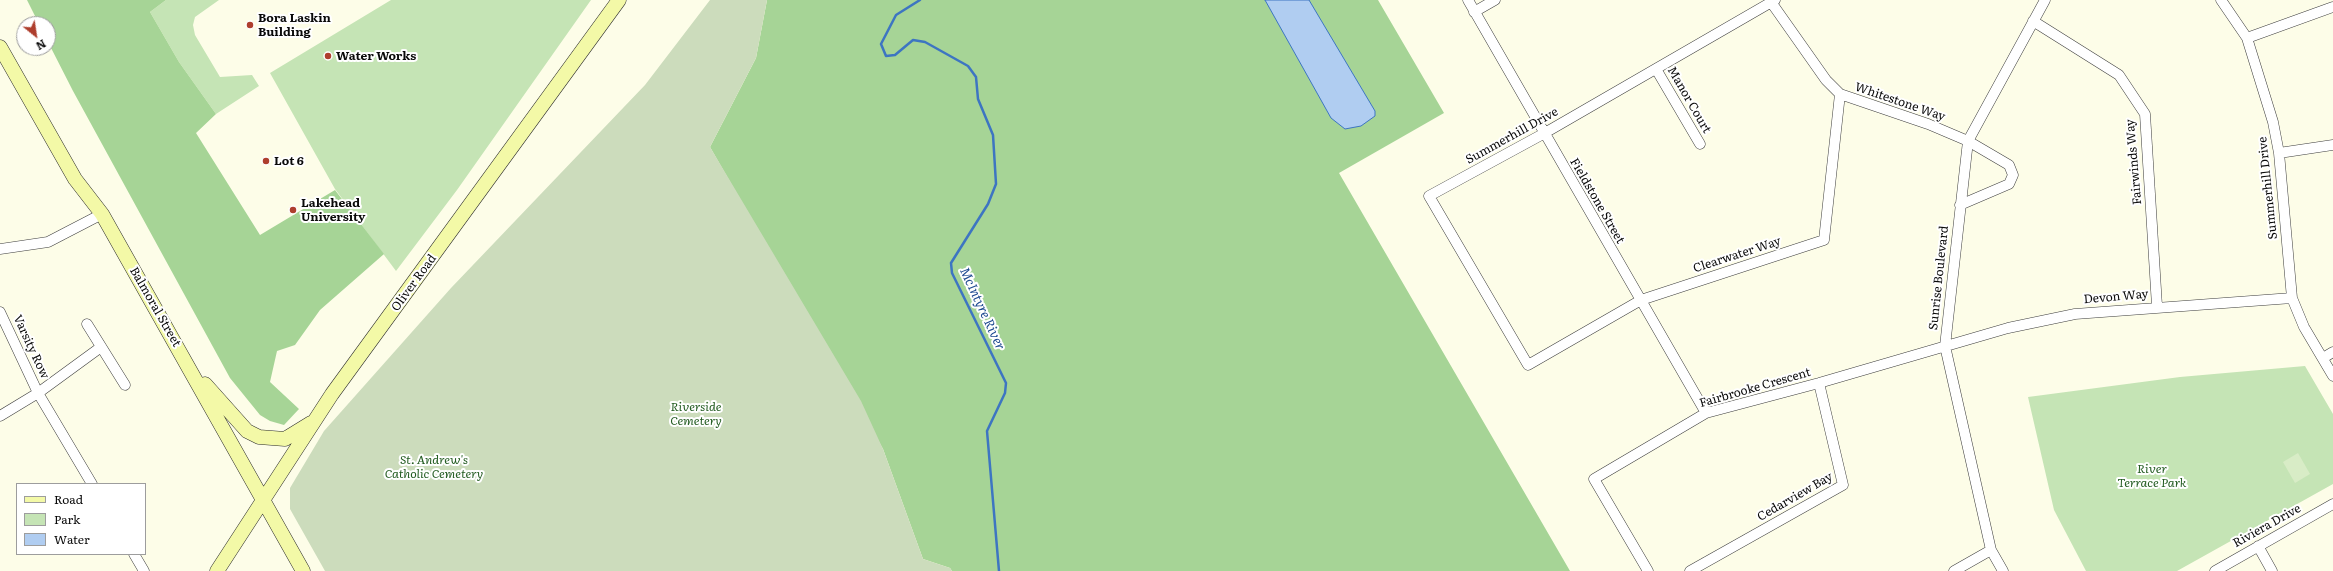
<!DOCTYPE html>
<html>
<head>
<meta charset="utf-8">
<style>
	body { margin:0 }
	#map { position:relative; width:2333px; height:571px; overflow:hidden; background:#fdfde8; font-family:Literata,serif }
	canvas { display:block }
	.legend { position:absolute; left:16px; top:483px; width:130px; height:72px; box-sizing:border-box; background:#fff; border:1px solid #9d9d9d; margin:0; padding:5px 7px; list-style:none; font-size:12px; color:#0a0a0a }
	.legend li { display:flex; align-items:center; gap:8px; height:20px }
	.legend b { width:20px; border:1px solid #9d9d9d }
	.north { position:absolute; left:16px; top:16px; width:40px; height:40px; box-sizing:border-box; background:#fff; border:1px solid #9d9d9d; border-radius:50%; rotate:150deg; font-size:11px; font-weight:700; line-height:16px; text-align:center; color:#0a0a0a }
	.north::after { content:''; display:block; margin:auto; width:14px; height:18px; background:#ae3e2d; clip-path:polygon(50% 0,100% 100%,50% 72%,0 100%) }
</style>
</head>
<body>
<div id="map">
<canvas width="2333" height="571"></canvas>
<ul class="legend">
<li><b style="height:5px;background:#f3f9a7"></b>Road</li>
<li><b style="height:11px;background:#c5e4b5"></b>Park</li>
<li><b style="height:11px;background:#b0cdf1"></b>Water</li>
</ul>
<div class="north">N</div>
</div>
<script>
const c = document.querySelector('canvas').getContext('2d');
c.lineJoin = 'round';
function fillPath(path, color) { c.fillStyle = color; c.fill(path, 'evenodd'); }
const poly = rows => new Path2D(rows.map(r => 'M' + r).join(''));
function strokePath(path, color, width, dash) { c.strokeStyle = color; c.lineWidth = width; c.lineCap = dash ? 'butt' : 'round'; c.setLineDash(dash || []); c.stroke(path); }
function drawText(font, color, halo, rows, align = 'center') {
  c.font = font + ' Literata,serif'; c.lineWidth = 4; c.setLineDash([]); c.textBaseline = 'middle'; c.strokeStyle = halo; c.fillStyle = color; for (const [text, x, y, turn = 0] of rows) {
    c.save(); c.translate(x, y); c.rotate((+turn || 0) * Math.PI / 180); c.textAlign = isNaN(turn) ? turn : align; if (halo) c.strokeText(text, 0, 0); c.fillText(text, 0, 0); c.restore();
  }
}
const green = poly([
	[166,0,219,0,195,17,193,25,195,35,220,77,252,75,259,86,216,114,179,62,150,12],
	[391,0,591,0,457,190,396,271,335,189,270,73],
	[2305,366,2333,414,2333,484,2177,571,2086,571,2054,510,2028,397,2180,377]
]);
const forest = poly([
	[27,0,166,0,150,12,179,62,216,114,196,133,260,235,335,190,384,254,320,310,295,345,277,351,270,382,299,409,284,425,270,421,260,415,230,378,73,91,48,42,48,24,39,24],
	[767,0,1378,0,1444,113,1339,173,1570,571,952,571,950,568,923,559,883,449,710,147,756,58]
]);
const cemetery = poly([
	[710,0,767,0,756,58,710,147,861,401,883,449,923,559,950,568,952,571,325,571,290,509,290,488,324,431,451,288,645,85]
]);
const pitch = poly([
	[2298,453,2310,474,2295,483,2283,462]
]);
const water = poly([
	[1265,0,1309,0,1375,111,1375,116,1361,126,1345,129,1331,118,1265,0]
]);
const stream = poly([
	[920,0,896,15,881,44,886,56,895,55,913,40,925,42,968,66,976,77,978,99,993,135,996,184,988,204,951,263,952,273,1006,383,1005,393,987,431,999,571]
]);
const minor = poly([
	[1468,0,1706,413],
	[1775,0,1543,134,1429,196,1528,365,1641,300,1824,240,1840,94],
	[2221,0,2247,38,2273,122,2279,153,2292,298,2304,327,2333,376],
	[1771,2,1826,80,1840,94,1928,124,1968,141,2009,165,2013,175,2009,184,1960,205],
	[1474,12,1495,0],
	[2033,21,2119,75,2145,114,2157,306],
	[2247,38,2333,7],
	[1656,69,1700,144],
	[2279,153,2333,145],
	[0,249,48,242,102,214],
	[0,312,38,393,92,484],
	[87,324,125,385],
	[2323,358,2333,352],
	[0,416,38,393,101,347],
	[2258,546,2272,571],
	[134,554,144,571],
	[1648,571,1594,479,1706,413,1819,383,2008,328,2075,314,2292,298],
	[1690,571,1843,485,1819,383],
	[1954,571,1991,550],
	[2003,571,1991,550,1945,346,1968,141,2045,0],
	[2215,571,2333,504]
]);
const secondary = poly([
	[0,47,75,179,102,214,303,571],
	[205,384,247,431,259,437,285,439,311,423],
	[217,571,332,394,619,0]
]);
const markers = [
	[250,25,4,"#ae3e2d"],
	[328,56,4,"#ae3e2d"],
	[266,161,4,"#ae3e2d"],
	[293,210,4,"#ae3e2d"]
];
const poiNames = [
	["Bora Laskin",258,18],
	["Building",258,32],
	["Water Works",336,56],
	["Lot 6",274,161],
	["Lakehead",301,203],
	["University",301,217]
];
const streetNames = [
	["Manor Court",1689,100,60],
	["Whitestone Way",1900,102,19],
	["Summerhill Drive",1512,136,-29],
	["Fairwinds Way",2134,162,-95],
	["Summerhill Drive",2268,188,-96],
	["Fieldstone Street",1597,201,60],
	["Clearwater Way",1737,255,-18],
	["Sunrise Boulevard",1939,278,-84],
	["Oliver Road",414,283,-54],
	["Devon Way",2116,297,-5],
	["Balmoral Street",155,307,60],
	["Varsity Row",31,347,65],
	["Fairbrooke Crescent",1755,388,-16],
	["Cedarview Bay",1795,497,-30],
	["Riviera Drive",2267,526,-29]
];
const parkNames = [
	["Riverside",696,407],
	["Cemetery",696,421],
	["St. Andrew's",434,460],
	["Catholic Cemetery",434,474],
	["River",2152,469],
	["Terrace Park",2152,483]
];
const waterNames = [
	["McIntyre River",982,309,65]
];
fillPath(green, '#c5e4b5');
fillPath(forest, '#a6d496');
fillPath(cemetery, '#ccdcbc');
fillPath(pitch, '#d8ecc6');
fillPath(water, '#b0cdf1');
strokePath(water, '#3d75c2', 1);
strokePath(stream, '#3d75c2', 2.5);
strokePath(minor, '#3d3d3d', 11);
strokePath(secondary, '#2c2c2c', 15);
strokePath(minor, '#fff', 10);
strokePath(secondary, '#f3f9a7', 14);
for (const [x, y, r, color] of markers) { const dot = new Path2D(); dot.arc(x, y, r, 0, 2 * Math.PI); c.fillStyle = color; c.fill(dot); strokePath(dot, '#fff', 1.5); }
drawText('bold 12px', '#0a0a0a', '#fff', poiNames, 'left');
drawText('12px', '#0a0a0a', '#fff', streetNames);
drawText('italic 12px', '#225b20', '#fff', parkNames);
drawText('italic 13px', '#1e4a90', '#fff', waterNames);
</script>
</body>
</html>
